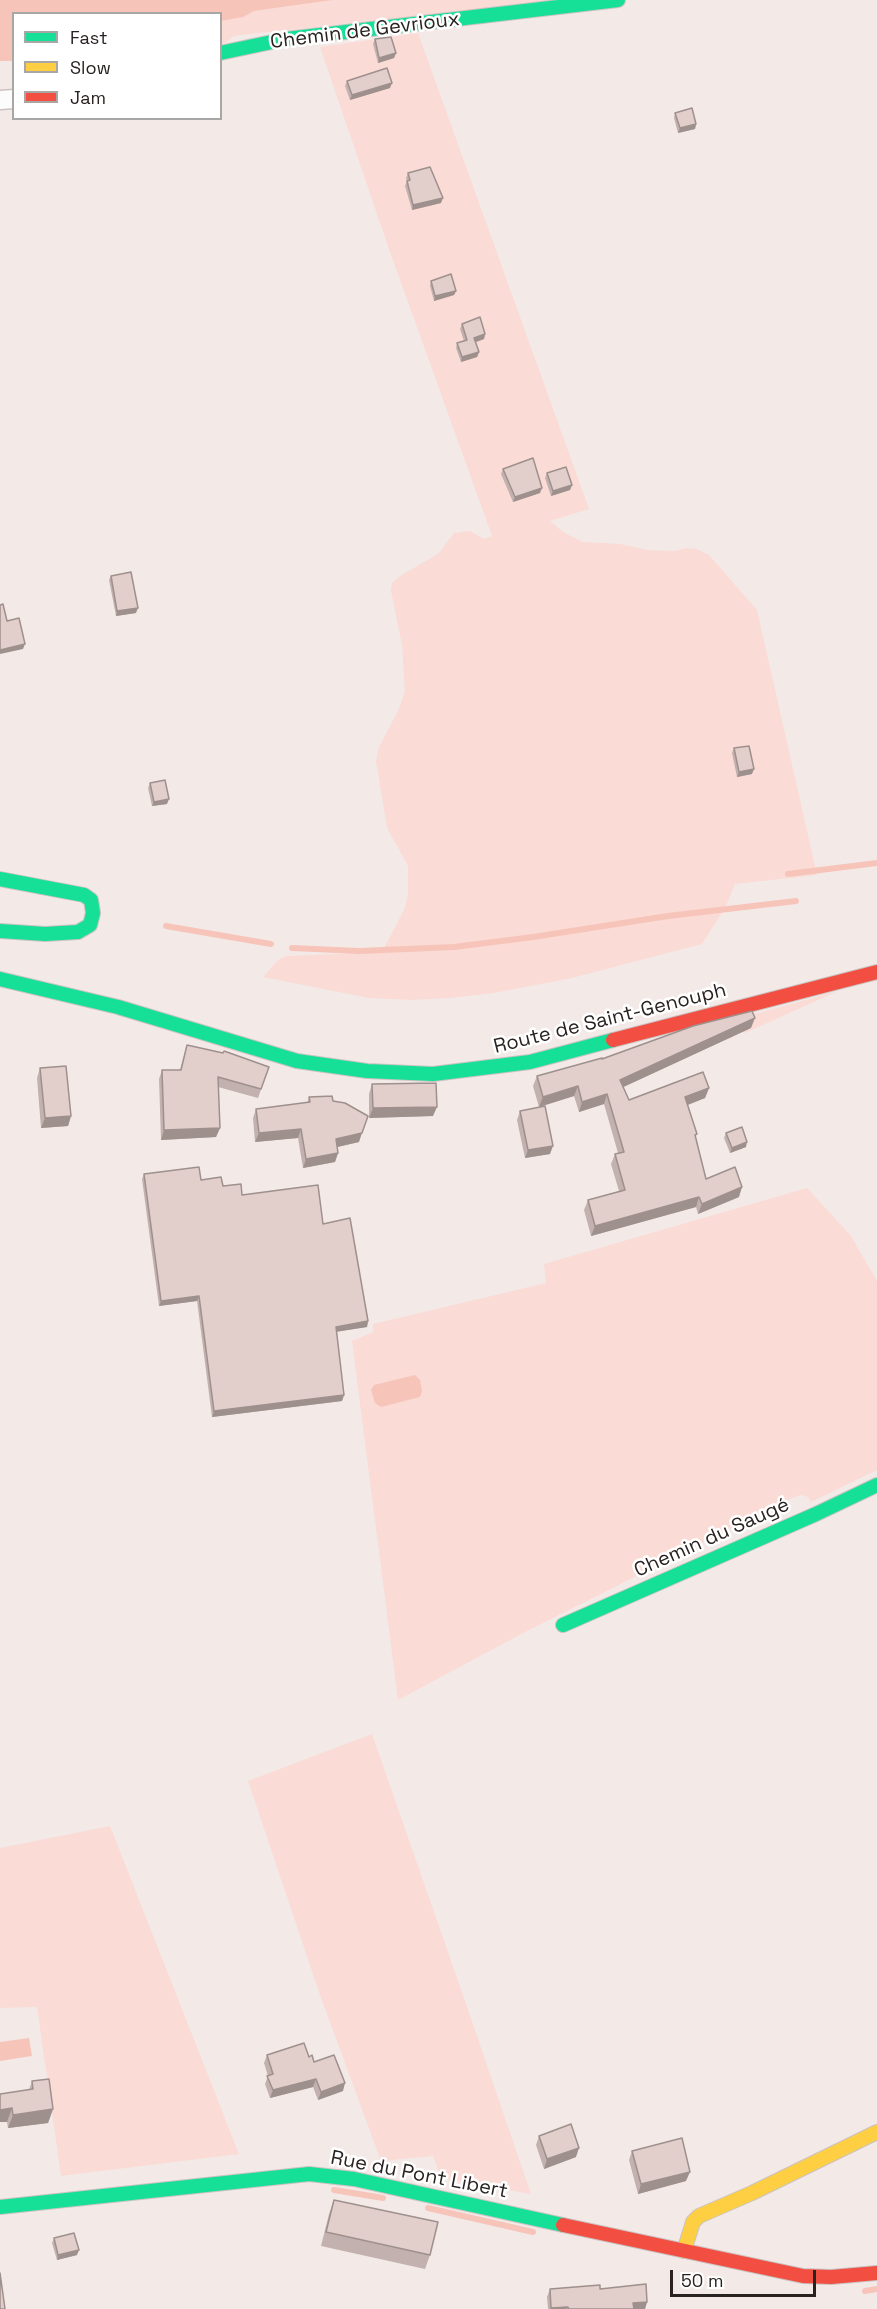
<!DOCTYPE html>
<html>
<head>
<meta charset="utf-8">
<style>
	body { margin:0 }
	#map { position:relative; width:877px; height:2309px; overflow:hidden; background:#f3eae8; font-family:"Space Grotesk",sans-serif }
	canvas { display:block }
	.legend { position:absolute; left:12px; top:12px; width:210px; height:108px; box-sizing:border-box; background:#fff; border:2px solid #a9a7a6; margin:0; padding:8px 10px; list-style:none; font-size:18px; color:#282221 }
	.legend li { display:flex; align-items:center; gap:12px; height:30px }
	.legend b { width:30px; border:2px solid #a9a7a6 }
	.scale { position:absolute; left:670px; top:2270px; width:146px; height:27px; box-sizing:border-box; border:3px solid #282221; border-top:0; padding-left:8px; font-size:18px; line-height:21px; white-space:nowrap; color:#282221; -webkit-text-stroke:4px #fff; paint-order:stroke }
</style>
</head>
<body>
<div id="map">
<canvas width="877" height="2309"></canvas>
<ul class="legend">
<li><b style="height:8px;background:#16e098"></b>Fast</li>
<li><b style="height:8px;background:#ffcf43"></b>Slow</li>
<li><b style="height:8px;background:#f24e42"></b>Jam</li>
</ul>
<div class="scale">50 m</div>
</div>
<script>
const c = document.querySelector('canvas').getContext('2d');
c.lineJoin = 'round';
function fillPath(path, color) { c.fillStyle = color; c.fill(path, 'evenodd'); }
const poly = rows => new Path2D(rows.map(r => 'M' + r).join(''));
function strokePath(path, color, width, dash) { c.strokeStyle = color; c.lineWidth = width; c.lineCap = dash ? 'butt' : 'round'; c.setLineDash(dash || []); c.stroke(path); }
function drawText(font, color, halo, rows, align = 'center') {
  c.font = font + ' "Space Grotesk",sans-serif'; c.lineWidth = 5; c.setLineDash([]); c.textBaseline = 'middle'; c.strokeStyle = halo; c.fillStyle = color; for (const [text, x, y, turn = 0] of rows) {
    c.save(); c.translate(x, y); c.rotate((+turn || 0) * Math.PI / 180); c.textAlign = isNaN(turn) ? turn : align; if (halo) c.strokeText(text, 0, 0); c.fillText(text, 0, 0); c.restore();
  }
}
const green = poly([
	[333,0,563,0,241,35,234,36,221,46,221,21,243,16,254,11],
	[418,33,589,509,550,521,563,532,583,542,620,544,648,550,674,551,686,548,697,549,709,555,757,610,817,875,735,884,725,908,702,944,572,978,494,993,450,998,412,1000,369,998,263,977,278,960,286,956,382,952,405,908,408,894,408,866,387,828,376,761,379,747,398,711,405,691,402,645,391,591,392,583,400,576,438,554,454,533,470,531,484,539,492,536,390,252,320,47],
	[838,991,745,1033,740,1031,730,1039,725,1028,604,1059,614,1053],
	[807,1188,851,1236,877,1281,877,1470,811,1502,808,1497,801,1495,794,1497,527,1631,398,1700,352,1341,373,1332,373,1324,546,1283,544,1264],
	[372,1734,464,1998,531,2194,441,2178,433,2156,381,2161,320,1995,248,1781],
	[110,1826,239,2154,61,2176,37,2007,0,2008,0,1848]
]);
const water = poly([
	[0,0,333,0,254,11,243,17,221,21,220,14,14,14,13,61,0,61],
	[415,1375,420,1380,422,1391,420,1397,381,1407,375,1403,371,1390,374,1385],
	[29,2038,32,2056,0,2061,0,2042]
]);
const stream = poly([
	[788,874,877,863],
	[166,926,271,944],
	[292,948,359,951,454,947,533,937,668,916,796,901],
	[334,2190,383,2198],
	[428,2208,533,2232],
	[865,2291,877,2289]
]);
const street = poly([
	[0,100,14,99]
]);
const fast = poly([
	[220,53,286,39,618,0],
	[0,879,84,895,91,900,93,913,90,925,78,932,45,934,0,931],
	[0,979,118,1007,297,1061,367,1071,433,1074,530,1062,613,1040],
	[563,1625,816,1514,877,1485],
	[0,2207,309,2174,354,2179,563,2225]
]);
const slow = poly([
	[684,2251,693,2222,699,2216,752,2193,877,2132]
]);
const jam = poly([
	[613,1040,877,972],
	[563,2225,803,2276,831,2277,877,2273]
]);
const wall = poly([
	[375,39,396,53,394,58,378,63,373,44],
	[347,81,390,88,350,100,345,86],
	[675,113,696,124,695,129,678,133,674,118],
	[408,173,441,203,412,210,405,186,407,181,406,178],
	[431,281,456,291,454,295,434,301,430,286],
	[462,324,485,334,484,339,476,342,479,352,477,357,461,362,456,348,457,343,464,341,460,329],
	[503,469,540,493,513,502,501,474],
	[547,473,572,485,570,490,551,496,545,478],
	[111,576,136,613,116,616,109,580],
	[734,748,752,774,737,777,732,753],
	[150,783,167,804,152,806,148,788],
	[751,1028,623,1087,629,1100,709,1088,705,1098,688,1105,706,1179,739,1197,698,1214,696,1207,591,1236,584,1210,588,1200,619,1191,611,1164,615,1154,618,1153,604,1104,579,1112,574,1096,539,1107,533,1086,537,1076],
	[187,1045,269,1067,258,1098,218,1087,220,1128,216,1137,161,1140,159,1079,162,1070,180,1070],
	[40,1068,71,1116,68,1126,41,1128,37,1078],
	[372,1084,433,1116,369,1118,369,1094],
	[309,1097,333,1101,359,1142,337,1147,338,1153,335,1162,303,1168,298,1138,255,1142,253,1118,256,1109,307,1103],
	[520,1111,550,1154,525,1158,517,1120],
	[726,1133,746,1147,730,1153,724,1138],
	[144,1174,201,1180,223,1186,242,1195,323,1224,368,1321,367,1327,336,1332,344,1395,342,1401,212,1417,197,1301,159,1306,142,1179],
	[267,2055,309,2057,343,2091,318,2100,313,2087,270,2098,265,2084,268,2076,264,2063],
	[32,2081,53,2109,48,2123,8,2128,7,2122,0,2122,0,2094,29,2090],
	[539,2136,576,2157,544,2169,536,2145],
	[632,2151,686,2181,638,2194,629,2160],
	[334,2200,430,2255,425,2269,321,2246,329,2214],
	[54,2238,77,2255,57,2260,52,2243],
	[550,2289,600,2289,647,2302,645,2309,548,2309,547,2297]
]);
const shadedWall = poly([
	[396,53,394,58,378,63,379,58],
	[392,83,390,88,350,100,352,95],
	[696,124,695,129,678,133,680,128],
	[443,198,441,203,412,210,413,205],
	[456,291,454,295,434,301,435,296],
	[485,334,484,339,473,343,474,338],
	[479,352,477,357,461,362,462,357],
	[572,485,570,490,551,496,553,491],
	[542,488,540,493,513,502,515,497],
	[138,608,136,613,116,616,117,611],
	[25,644,23,649,0,654,0,650],
	[754,769,752,774,737,777,739,772],
	[169,799,167,804,152,806,154,802],
	[755,1018,751,1028,617,1090,620,1080],
	[578,1086,574,1096,539,1107,543,1097],
	[709,1088,705,1098,682,1107,685,1097],
	[607,1094,604,1104,579,1112,582,1102],
	[437,1107,433,1116,369,1118,373,1108],
	[71,1116,68,1126,41,1128,45,1118],
	[220,1128,216,1137,161,1140,164,1130],
	[301,1129,298,1138,255,1142,259,1133],
	[362,1133,359,1142,333,1148,336,1139],
	[747,1142,746,1147,730,1153,732,1148],
	[553,1146,550,1154,525,1158,528,1150],
	[338,1153,335,1162,303,1168,306,1159],
	[742,1187,739,1197,698,1214,702,1204],
	[699,1197,696,1207,591,1236,595,1226],
	[199,1296,197,1301,159,1306,161,1301],
	[368,1321,367,1327,334,1332,336,1327],
	[344,1395,342,1401,212,1417,214,1411],
	[316,2079,313,2087,270,2098,273,2090],
	[345,2083,343,2091,318,2100,321,2092],
	[12,2108,7,2122,0,2122,0,2110],
	[53,2109,48,2123,8,2128,13,2115],
	[579,2148,576,2157,544,2169,547,2159],
	[690,2172,686,2181,638,2194,641,2184],
	[79,2250,77,2255,57,2260,58,2255],
	[647,2302,645,2309,631,2309,633,2303],
	[568,2307,567,2309,551,2309,551,2308]
]);
const building = poly([
	[391,37,396,53,379,58,375,39,391,37],
	[387,68,392,83,352,95,347,81,387,68],
	[692,108,696,124,680,128,675,113,692,108],
	[430,167,443,198,413,205,407,181,410,180,408,173,430,167],
	[451,274,456,291,435,296,431,281,451,274],
	[480,317,485,334,474,338,479,352,462,357,457,343,467,340,462,324,480,317],
	[533,458,542,488,515,497,503,469,533,458],
	[566,467,572,485,553,491,547,473,566,467],
	[131,572,138,608,117,611,111,576,131,572],
	[3,604,7,621,19,618,25,644,0,650,0,605,3,604],
	[749,746,754,769,739,772,734,748,749,746],
	[165,780,169,799,154,802,150,783,165,780],
	[752,1011,755,1018,620,1080,629,1100,703,1072,709,1088,685,1097,697,1134,695,1135,706,1179,735,1167,742,1187,702,1204,699,1197,595,1226,588,1200,625,1190,615,1154,624,1152,607,1094,582,1102,578,1086,543,1097,537,1076,602,1058,602,1059,693,1026,752,1011],
	[187,1045,223,1053,224,1051,269,1067,261,1089,218,1077,220,1128,164,1130,162,1070,181,1070,187,1045],
	[66,1066,71,1116,45,1118,40,1068,66,1066],
	[436,1083,437,1107,373,1108,372,1084,436,1083],
	[332,1096,333,1101,345,1103,368,1116,362,1133,336,1139,338,1153,306,1159,301,1129,259,1133,256,1109,310,1102,309,1097,332,1096],
	[545,1106,553,1146,528,1150,520,1111,545,1106],
	[742,1127,747,1142,732,1148,726,1133,742,1127],
	[199,1167,201,1180,221,1177,223,1186,241,1184,242,1195,318,1185,323,1224,350,1218,368,1321,336,1327,344,1395,214,1411,199,1296,161,1301,144,1174,199,1167],
	[304,2043,309,2057,312,2055,314,2062,334,2055,345,2083,321,2092,316,2079,273,2090,267,2076,273,2074,267,2055,304,2043],
	[49,2079,53,2109,13,2115,12,2108,0,2110,0,2094,33,2089,32,2081,49,2079],
	[571,2124,579,2148,547,2159,539,2136,571,2124],
	[682,2138,690,2172,641,2184,632,2151,682,2138],
	[334,2200,438,2222,430,2255,326,2232,334,2200],
	[74,2233,79,2250,58,2255,54,2238,74,2233],
	[0,2273,5,2309,0,2309,0,2273],
	[646,2284,647,2302,633,2303,634,2309,569,2309,568,2307,551,2308,550,2289,600,2285,600,2289,646,2284]
]);
const streetNames = [
	["Chemin de Gevrioux",365,31,-7],
	["Route de Saint-Genouph",610,1019,-14],
	["Chemin du Saugé",712,1538,-24],
	["Rue du Pont Libert",419,2175,11]
];
fillPath(green, '#fadbd5');
fillPath(water, '#f7c4ba');
strokePath(stream, '#f7c4ba', 6);
strokePath(street, '#cac3c2', 21);
strokePath(fast, '#cac3c2', 16);
strokePath(slow, '#cac3c2', 16);
strokePath(jam, '#cac3c2', 16);
strokePath(street, '#fdfcfc', 18);
strokePath(fast, '#16e098', 14);
strokePath(slow, '#ffcf43', 14);
strokePath(jam, '#f24e42', 14);
fillPath(wall, '#c2b1ae');
fillPath(shadedWall, '#9e908d');
fillPath(building, '#e2ceca');
strokePath(building, '#9e908d', 1.5);
drawText('20px', '#282221', '#fff', streetNames);
</script>
</body>
</html>
